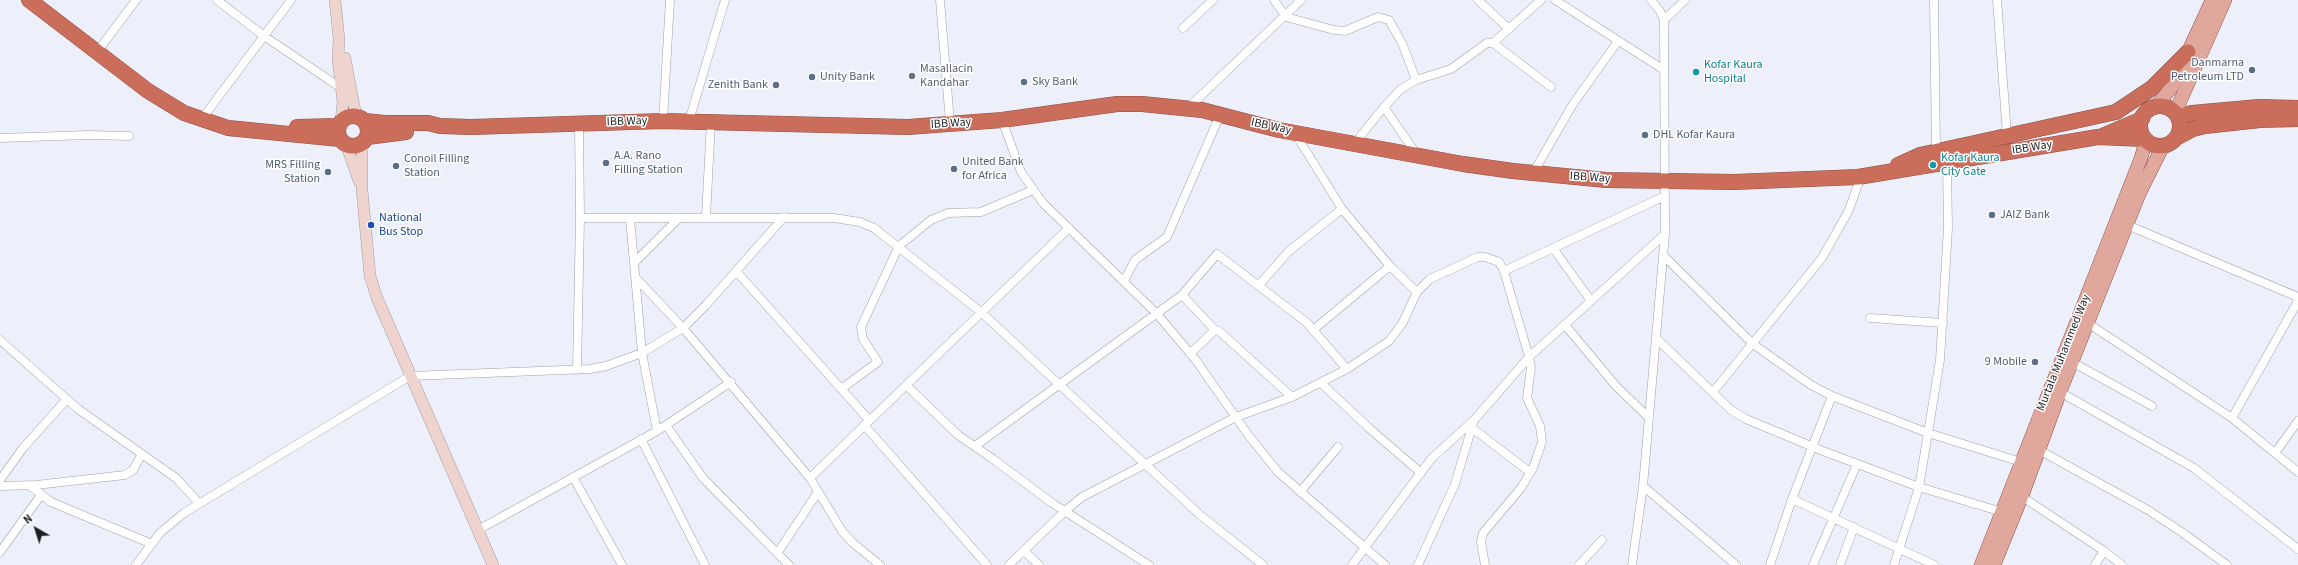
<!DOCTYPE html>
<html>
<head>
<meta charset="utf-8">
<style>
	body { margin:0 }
	#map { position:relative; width:2298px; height:565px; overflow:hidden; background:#edf0fb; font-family:"Source Sans 3",sans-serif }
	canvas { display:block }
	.north { position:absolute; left:16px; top:509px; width:40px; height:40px; -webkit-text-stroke:3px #fff; paint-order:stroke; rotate:321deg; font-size:11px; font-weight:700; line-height:16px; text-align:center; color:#1e1f23 }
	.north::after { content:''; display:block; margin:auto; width:14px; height:18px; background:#1e1f23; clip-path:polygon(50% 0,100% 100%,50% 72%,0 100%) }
</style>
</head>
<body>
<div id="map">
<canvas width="2298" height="565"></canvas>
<div class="north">N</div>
</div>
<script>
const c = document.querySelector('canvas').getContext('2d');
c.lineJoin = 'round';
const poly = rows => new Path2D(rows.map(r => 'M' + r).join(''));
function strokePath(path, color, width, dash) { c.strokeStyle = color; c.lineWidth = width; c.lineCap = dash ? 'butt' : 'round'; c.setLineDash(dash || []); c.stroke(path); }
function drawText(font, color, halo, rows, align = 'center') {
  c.font = font + ' "Source Sans 3",sans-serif'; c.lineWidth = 3; c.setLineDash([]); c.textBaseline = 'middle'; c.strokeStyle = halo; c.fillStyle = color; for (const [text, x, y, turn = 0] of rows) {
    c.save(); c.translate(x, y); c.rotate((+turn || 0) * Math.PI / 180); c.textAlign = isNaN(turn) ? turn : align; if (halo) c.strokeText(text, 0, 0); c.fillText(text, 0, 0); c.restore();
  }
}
const street = poly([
	[217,0,264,36,341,88],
	[940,0,950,123],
	[1274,0,1286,17,1334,30,1345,31,1378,17,1389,20,1402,43,1416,80],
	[1478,0,1509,29],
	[1555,0,1664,70],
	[1934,0,1936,151],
	[1997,0,2007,135],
	[1664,20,1685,0],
	[1183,28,1213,0],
	[1493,43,1551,87],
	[97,52,136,0],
	[1384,107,1417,155],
	[1188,108,1301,0],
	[201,120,291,0],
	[1002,120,1021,172,1043,203,1157,314,1195,359,1249,436,1278,472,1385,565],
	[663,121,670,0],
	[689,121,725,0],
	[1295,133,1342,209,1390,266,1417,292],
	[0,138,88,135,129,136],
	[1354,144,1384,107,1401,89,1416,80,1451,69,1487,43,1493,43,1541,0],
	[1533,173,1573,104,1618,41],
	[706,217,711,121],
	[580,218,834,218,860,222,874,228,981,312,1200,515,1263,565],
	[630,218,642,353,657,431],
	[2127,225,2298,297],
	[1553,248,1591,301],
	[1664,256,1753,344,1811,385,1832,396,1928,433,2021,462],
	[634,263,679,218],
	[736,271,869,420],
	[1504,271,1665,196],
	[636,278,683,328,810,478,842,531,853,543,880,565],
	[1124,281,1135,260,1167,237,1220,115],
	[1259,285,1289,251,1342,209],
	[1182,295,1215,330,1219,331,1292,397],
	[1870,318,1943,323],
	[2089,324,2232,418,2298,472],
	[1565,325,1616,386,1649,418],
	[1313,330,1390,266],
	[1657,339,1731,410,1746,419,1823,451,1919,487,2002,512],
	[0,340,78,409,176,478,199,503],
	[1190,354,1215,330],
	[2072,362,2152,406],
	[577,370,580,218,579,124],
	[1321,383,1369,428,1421,473],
	[906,385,958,435,993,459,1052,503,1149,565],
	[841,389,878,362,863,339,861,327,899,246,931,220,941,216,948,213,981,212,1033,190],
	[1713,392,1822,258,1849,210,1861,176],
	[2060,392,2194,468,2298,549],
	[2232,418,2298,301],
	[666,425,703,478,789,565],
	[864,425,987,565],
	[1472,428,1527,470,1530,471],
	[641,439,705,565],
	[975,446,1182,295,1217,254,1306,322,1347,369],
	[2039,450,2148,510,2183,533,2227,565],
	[2275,453,2298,421],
	[573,477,622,565],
	[810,478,1069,228],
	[0,480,23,448,67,399],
	[29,485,51,502,152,544],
	[0,486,36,485,125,475,133,470,142,454],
	[1643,486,1736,565],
	[1300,492,1338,447],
	[2018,494,2104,551,2122,565],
	[1792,499,1934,565],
	[478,530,657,431,731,382],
	[1024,551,1039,565],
	[0,552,41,495],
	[778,552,818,492],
	[136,565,160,533,184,513,410,376,590,369,606,366,642,353,683,328,706,305,784,217],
	[1009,565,1065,511,1082,497,1236,417,1292,397,1347,369,1389,341,1402,324,1417,292,1430,279,1478,257,1485,257,1499,262,1504,271,1529,357,1531,368,1527,398,1540,426,1542,442,1533,468,1521,488,1483,533,1481,542,1485,565],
	[1352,565,1431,459,1475,419,1529,357,1665,234],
	[1418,565,1455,484,1474,420],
	[1579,565,1602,540],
	[1632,565,1643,486,1665,234,1664,20,1660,11,1651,0],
	[1770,565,1792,499,1832,396],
	[1813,565,1857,464],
	[1840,565,1854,527],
	[1894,565,1919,487,1940,360,1948,228,1947,163],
	[2095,565,2104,551]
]);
const secondary = poly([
	[335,0,339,39,338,59,343,102,341,121],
	[345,58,356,116],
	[362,143,362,190,370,276,377,298,493,565],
	[346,144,359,181]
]);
const primary = poly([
	[2155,107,2172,87,2212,0],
	[2175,113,2225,0],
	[1981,565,2141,158,2146,141],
	[1994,565,2022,496,2060,392,2140,192,2163,146]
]);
const highway = poly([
	[29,0,148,91,184,113,228,128,340,139],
	'2140 126a20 20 0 1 1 40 0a20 20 0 1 1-40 0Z',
	'338 131a15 15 0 1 1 30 0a15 15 0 1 1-30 0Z',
	[2178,117,2192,113,2259,107,2298,108],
	[365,121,385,123,428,123,440,126,471,127,663,121,908,127,1002,120,1117,104,1142,104,1202,110,1279,130,1463,164,1513,171,1606,180,1734,182,1858,177,2098,137,2144,139],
	[297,127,338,126],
	[2102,136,2142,119],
	[367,137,406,132],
	[2176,138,2193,129,2205,126,2260,120,2298,119],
	[1898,165,1920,155,2116,112,2152,88,2188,52]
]);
const markers = [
	[2252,70,4,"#5c6f8a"],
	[1696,72,4,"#0f9aa8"],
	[912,76,4,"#6b7280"],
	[812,77,4,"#5c6f8a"],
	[1024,82,4,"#5c6f8a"],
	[776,85,4,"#5c6f8a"],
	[1645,135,4,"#5c6f8a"],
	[606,163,4,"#5c6f8a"],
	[1933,165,4,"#0f9aa8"],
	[396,166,4,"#5c6f8a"],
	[954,169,4,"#5c6f8a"],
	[328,172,4,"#5c6f8a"],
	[1992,215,4,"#5c6f8a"],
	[371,225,4,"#1a4fb4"],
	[2035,362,4,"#5c6f8a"]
];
const serviceNames = [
	["Danmarna",2244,63,"right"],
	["Petroleum LTD",2244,77,"right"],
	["Unity Bank",820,77],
	["Sky Bank",1032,82],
	["Zenith Bank",768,85,"right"],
	["DHL Kofar Kaura",1653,135],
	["A.A. Rano",614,156],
	["Filling Station",614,170],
	["Conoil Filling",404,159],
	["Station",404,173],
	["United Bank",962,162],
	["for Africa",962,176],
	["MRS Filling",320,165,"right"],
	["Station",320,179,"right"],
	["JAIZ Bank",2000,215],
	["9 Mobile",2027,362,"right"]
];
const cultureNames = [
	["Kofar Kaura",1704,65],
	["Hospital",1704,79],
	["Kofar Kaura",1941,158],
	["City Gate",1941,172]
];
const worshipNames = [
	["Masallacin",920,69],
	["Kandahar",920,83]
];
const streetNames = [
	["IBB Way",627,122,-2],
	["IBB Way",951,124,-4],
	["IBB Way",1271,127,12],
	["IBB Way",2032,148,-9],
	["IBB Way",1590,178,4],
	["Murtala Muhammed Way",2064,353,-68]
];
const transitNames = [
	["National",379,218],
	["Bus Stop",379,232]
];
strokePath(street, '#9ea0aa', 9);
strokePath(secondary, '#9ea0aa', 12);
strokePath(primary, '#8e5247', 14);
strokePath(highway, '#8e5247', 16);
strokePath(street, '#fff', 8);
strokePath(secondary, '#efd3ce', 11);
strokePath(primary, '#e0a79d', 13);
strokePath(highway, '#cb6d5b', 15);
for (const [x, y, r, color] of markers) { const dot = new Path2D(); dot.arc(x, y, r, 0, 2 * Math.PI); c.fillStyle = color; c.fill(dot); strokePath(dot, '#fff', 1.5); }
drawText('12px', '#4e5e75', '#fff', serviceNames, 'left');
drawText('12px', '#0d838f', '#fff', cultureNames, 'left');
drawText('12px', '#5b616d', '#fff', worshipNames, 'left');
drawText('12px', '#1e1f23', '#fff', streetNames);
drawText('12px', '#164399', '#fff', transitNames, 'left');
</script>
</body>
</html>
